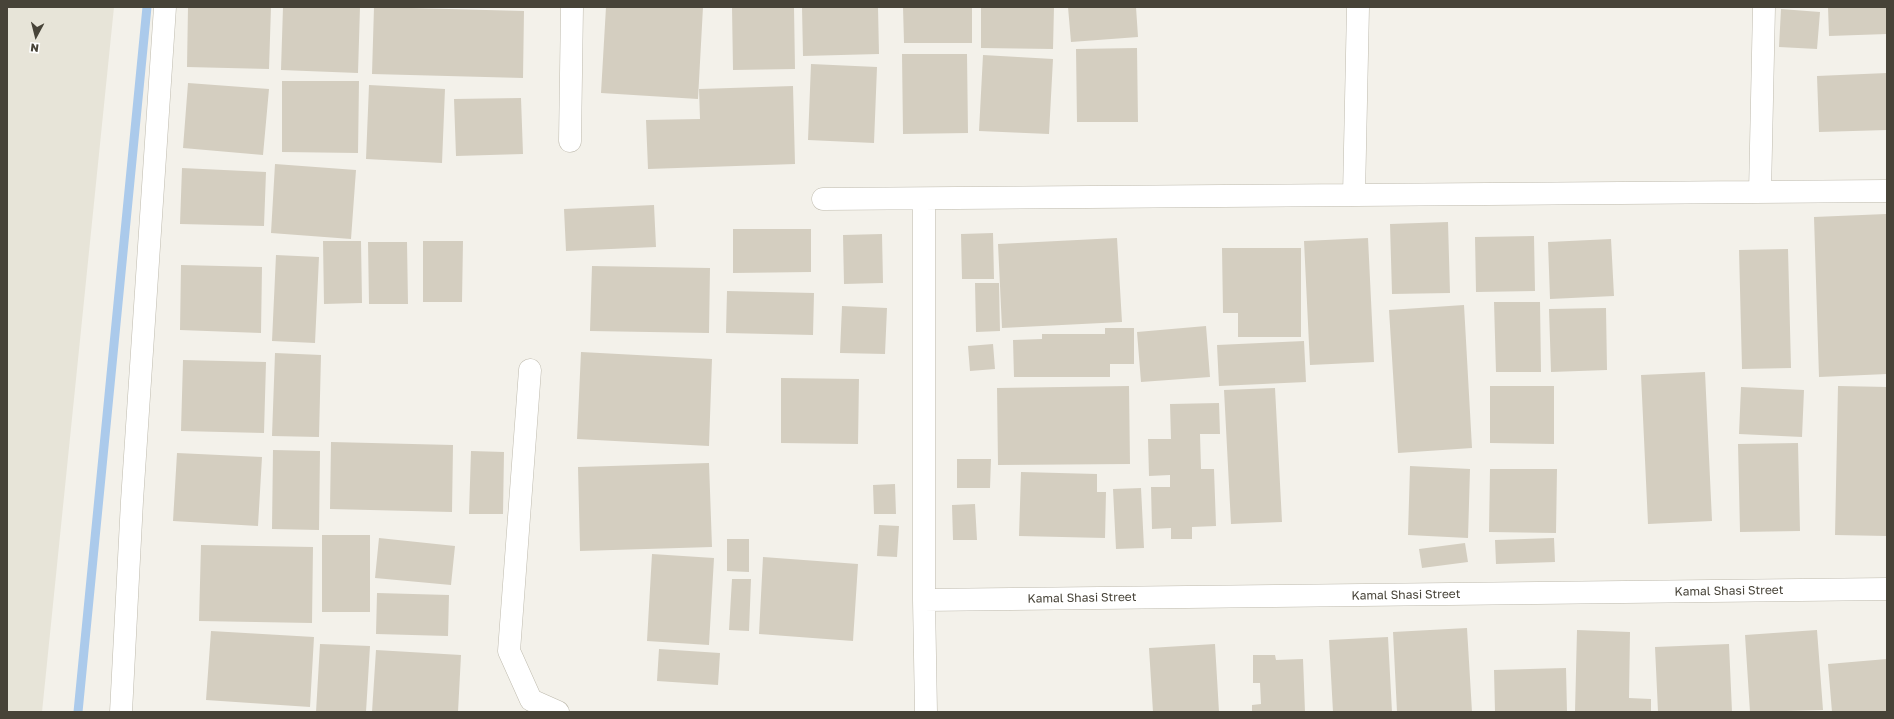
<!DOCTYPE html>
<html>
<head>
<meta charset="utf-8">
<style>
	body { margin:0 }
	#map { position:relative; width:1894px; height:719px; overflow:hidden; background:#f3f1ea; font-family:"Golos Text",sans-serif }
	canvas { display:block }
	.frame { position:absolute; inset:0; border:8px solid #474338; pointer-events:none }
	.north { position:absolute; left:16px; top:16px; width:40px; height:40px; -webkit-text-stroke:3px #fff; paint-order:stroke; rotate:187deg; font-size:11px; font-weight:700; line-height:16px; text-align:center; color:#474338 }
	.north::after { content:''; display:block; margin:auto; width:14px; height:18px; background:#474338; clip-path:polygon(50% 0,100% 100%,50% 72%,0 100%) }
</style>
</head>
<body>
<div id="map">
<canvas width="1894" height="719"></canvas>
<div class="frame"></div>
<div class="north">N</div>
</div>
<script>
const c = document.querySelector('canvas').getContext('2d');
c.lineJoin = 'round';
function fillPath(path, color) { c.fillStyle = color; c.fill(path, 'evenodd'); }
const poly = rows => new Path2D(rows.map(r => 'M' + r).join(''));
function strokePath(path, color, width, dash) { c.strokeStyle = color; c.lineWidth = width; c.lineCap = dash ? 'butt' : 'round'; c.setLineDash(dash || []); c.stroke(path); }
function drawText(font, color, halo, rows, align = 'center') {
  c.font = font + ' "Golos Text",sans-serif'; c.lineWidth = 4; c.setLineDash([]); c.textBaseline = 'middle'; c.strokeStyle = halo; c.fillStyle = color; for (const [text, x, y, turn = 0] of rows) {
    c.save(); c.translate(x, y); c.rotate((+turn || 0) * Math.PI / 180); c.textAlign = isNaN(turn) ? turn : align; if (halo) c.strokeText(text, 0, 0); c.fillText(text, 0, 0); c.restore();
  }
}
const residential = poly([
	[7,7,114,7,42,712,7,712]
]);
const stream = poly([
	[78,712,147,7]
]);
const building = poly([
	[188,7,271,7,269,69,187,67],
	[283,7,360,7,358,73,281,70],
	[374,7,524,11,523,78,372,74],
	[606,7,703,7,698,99,601,93],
	[732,7,794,7,795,69,733,70],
	[802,7,878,7,879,54,803,56],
	[903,7,972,7,972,43,904,43],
	[981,7,1054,7,1053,49,981,48],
	[1068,7,1136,7,1138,37,1071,42],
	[1828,7,1887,7,1887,34,1829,36],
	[1781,9,1820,12,1817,49,1779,47],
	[1137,48,1138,122,1077,122,1076,49],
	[902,54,967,54,968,133,903,134],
	[983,55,1053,59,1049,134,979,131],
	[811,64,877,67,874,143,808,140],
	[1887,73,1887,130,1819,132,1817,76],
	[282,81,359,81,358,153,282,152],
	[188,83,269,89,263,155,183,148],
	[369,85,445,89,442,163,366,159],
	[793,86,795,164,648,169,646,120,700,119,699,89],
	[521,98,523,154,456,156,454,99],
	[275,164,356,170,351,239,271,233],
	[182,168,266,172,264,226,180,224],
	[654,205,656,247,566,251,564,209],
	[1886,214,1887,374,1819,377,1814,217],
	[1448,222,1450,293,1392,294,1390,224],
	[733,229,811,229,811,272,733,273],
	[993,233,994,279,962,279,961,234],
	[882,234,883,283,844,284,843,235],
	[1534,236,1535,291,1476,292,1475,237],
	[1117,238,1122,322,1002,328,998,244],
	[1368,238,1374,362,1310,365,1304,241],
	[1611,239,1614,296,1550,299,1548,242],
	[323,241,361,241,362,303,324,304],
	[423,241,463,241,462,302,423,302],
	[368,242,407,242,408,304,369,304],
	[1222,248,1301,248,1301,337,1238,337,1238,313,1223,313],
	[1788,249,1791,368,1742,369,1739,250],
	[276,255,319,257,315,343,272,341],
	[181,265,262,267,261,333,180,330],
	[592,266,710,268,709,333,590,331],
	[975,283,999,283,1000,331,976,332],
	[727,291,814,293,813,335,726,333],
	[1494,302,1540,302,1541,372,1496,372],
	[1464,305,1472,448,1398,453,1389,310],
	[842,306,887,308,885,354,840,353],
	[1606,308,1607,370,1551,372,1549,309],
	[1206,326,1210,377,1141,382,1137,332],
	[1105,328,1134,328,1134,364,1110,364,1110,377,1014,377,1013,340,1042,339,1042,334,1105,334],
	[1304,341,1306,382,1219,386,1217,345],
	[993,344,995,369,970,371,968,346],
	[581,352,712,359,709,446,577,439],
	[275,353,321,355,319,437,272,436],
	[183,360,266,362,264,433,181,431],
	[1705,372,1712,521,1648,524,1641,375],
	[781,378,859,379,858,444,781,443],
	[1129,386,1130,464,998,465,997,388],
	[1490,386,1554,386,1554,444,1490,443],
	[1838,386,1887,387,1887,536,1835,535],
	[1741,387,1804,390,1802,437,1739,434],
	[1275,388,1282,522,1231,524,1224,390],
	[1219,403,1220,434,1200,434,1201,469,1214,469,1216,526,1192,527,1192,539,1171,539,1171,528,1152,529,1151,487,1170,487,1170,475,1149,476,1148,439,1171,439,1170,404],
	[331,442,453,445,452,512,330,509],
	[1798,443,1800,531,1740,532,1738,444],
	[273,450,320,451,319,530,272,529],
	[471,451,504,452,503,514,469,514],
	[177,453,262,457,258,526,173,521],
	[957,459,991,459,990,488,957,488],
	[709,463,712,547,580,551,578,467],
	[1410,466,1470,469,1468,538,1408,535],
	[1490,469,1557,469,1556,533,1489,532],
	[1021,472,1097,474,1097,492,1106,492,1105,538,1019,536],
	[895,484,896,514,874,514,873,485],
	[1141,488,1144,548,1116,549,1113,489],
	[975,504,977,540,953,540,952,505],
	[879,525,899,526,897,557,877,556],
	[322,535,370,535,370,612,322,612],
	[379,538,455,546,451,585,375,578],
	[1554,538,1555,562,1496,564,1495,540],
	[727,539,749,539,749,572,727,571],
	[1465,543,1468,562,1422,568,1419,549],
	[201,545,313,547,312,623,199,621],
	[652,554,714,558,709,645,647,641],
	[763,557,858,564,853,641,759,634],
	[732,579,751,579,749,631,729,630],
	[377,593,449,595,448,636,376,634],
	[1467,628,1472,712,1397,712,1393,632],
	[1577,630,1630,632,1629,698,1651,699,1651,712,1575,712],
	[1817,630,1823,710,1750,712,1745,635],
	[211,631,314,637,310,707,206,700],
	[1388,637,1392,712,1333,712,1329,640],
	[320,644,370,646,366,712,316,712],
	[1215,644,1219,712,1153,712,1149,648],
	[1729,644,1732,712,1658,712,1655,647],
	[659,649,720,653,718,685,657,681],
	[376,650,461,655,458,712,372,712],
	[1253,655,1275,655,1276,660,1303,659,1305,712,1252,712,1252,705,1261,704,1260,683,1253,683],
	[1887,659,1887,712,1832,712,1828,664],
	[1566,668,1567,712,1495,712,1494,670]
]);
const minor = poly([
	[570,141,572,7],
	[1760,192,1764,7],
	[1354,195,1358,7],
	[823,199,1887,191],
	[924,199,924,600,926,712],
	[530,370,509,651,531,700,558,712],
	[924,600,1887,589],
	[121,712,132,501,165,7]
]);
const streetNames = [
	["Kamal Shasi Street",1729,591,-1],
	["Kamal Shasi Street",1406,595,-1],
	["Kamal Shasi Street",1082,598,-1]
];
fillPath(residential, '#e7e4d8');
strokePath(stream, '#abcaeb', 9);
fillPath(building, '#d4cec0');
strokePath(minor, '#bebaad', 23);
strokePath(minor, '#fff', 22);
drawText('12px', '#474338', '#fff', streetNames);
</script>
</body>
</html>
